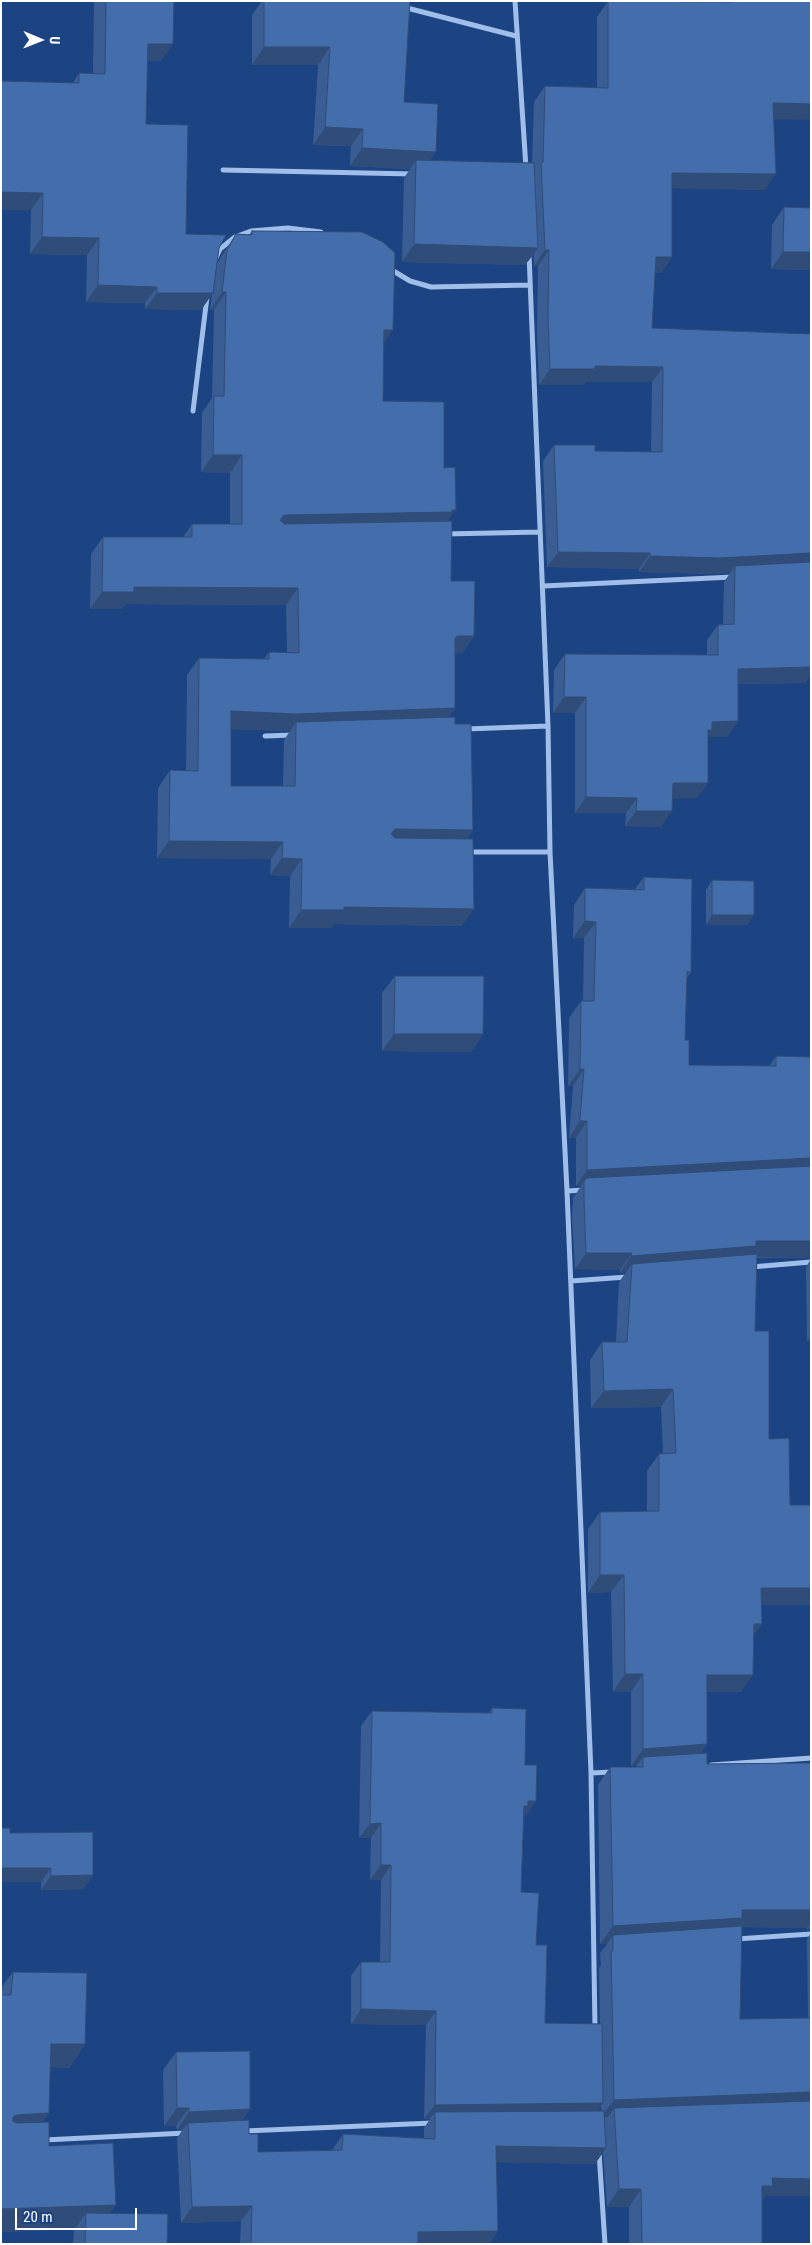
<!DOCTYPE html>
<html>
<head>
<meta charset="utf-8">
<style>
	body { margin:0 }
	#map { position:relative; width:812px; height:2245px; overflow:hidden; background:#1c4382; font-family:"Roboto Condensed",sans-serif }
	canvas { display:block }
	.frame { position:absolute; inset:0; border:2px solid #fff; pointer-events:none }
	.north { position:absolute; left:15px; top:15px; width:50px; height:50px; -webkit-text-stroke:4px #1c4382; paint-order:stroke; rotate:91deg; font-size:14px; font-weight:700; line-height:20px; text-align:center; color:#fff }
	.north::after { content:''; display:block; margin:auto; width:18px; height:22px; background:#fff; clip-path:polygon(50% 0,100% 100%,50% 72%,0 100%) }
	.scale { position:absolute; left:15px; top:2208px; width:122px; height:22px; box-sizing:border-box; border:2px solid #fff; border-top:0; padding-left:6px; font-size:15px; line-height:18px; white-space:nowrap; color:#fff; -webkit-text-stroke:4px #1c4382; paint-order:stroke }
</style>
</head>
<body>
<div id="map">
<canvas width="812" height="2245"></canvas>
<div class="frame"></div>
<div class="north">U</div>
<div class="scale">20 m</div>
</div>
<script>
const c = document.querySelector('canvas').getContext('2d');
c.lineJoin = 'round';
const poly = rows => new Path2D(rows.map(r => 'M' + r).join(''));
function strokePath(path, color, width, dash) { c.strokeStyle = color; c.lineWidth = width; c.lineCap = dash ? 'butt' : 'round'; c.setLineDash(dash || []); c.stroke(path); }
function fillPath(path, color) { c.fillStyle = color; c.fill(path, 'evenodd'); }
const minor = poly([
	[515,1,526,168],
	[403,7,516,36],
	[223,170,413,174],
	[529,254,548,726,550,852,567,1191,591,1773,595,2029],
	[215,260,220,249,235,237,251,231,288,228,321,232],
	[390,269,410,281,431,287,530,285],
	[193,411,207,297],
	[445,534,540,532],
	[543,586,733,577],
	[466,729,548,726],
	[265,736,293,735],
	[466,852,550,852],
	[567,1191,584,1190],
	[751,1267,811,1262],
	[571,1281,627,1277],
	[711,1765,811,1758],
	[591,1773,612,1772],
	[736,1939,811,1934],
	[244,2131,433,2123],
	[44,2140,186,2133],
	[599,2152,605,2244]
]);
const wall = poly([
	[94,1,174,1,161,61,147,61,146,124,186,234,219,248,216,265,224,252,236,234,249,235,252,231,384,344,383,401,444,468,448,521,451,581,474,636,462,653,455,653,455,708,449,717,455,724,473,830,467,839,462,926,334,924,332,928,289,928,290,876,270,875,271,859,157,858,158,788,170,770,186,771,187,675,199,658,264,659,269,652,287,652,286,605,125,604,122,609,90,609,91,554,103,537,183,537,192,524,230,524,230,473,201,472,202,413,212,398,214,310,210,310,212,294,201,310,145,309,145,303,86,302,87,255,30,254,31,210,1,210,1,81,73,83,79,73,93,73],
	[231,729,290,731,284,740,283,786,231,786],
	[262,1,410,1,404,102,430,161,532,163,534,102,545,86,597,87,597,17,608,1,720,2,720,1,811,1,773,119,765,190,672,188,672,257,661,273,655,273,652,328,810,676,805,683,738,684,738,721,727,737,708,737,708,783,697,798,673,798,661,827,625,826,626,813,575,813,575,713,553,713,554,670,565,654,707,655,707,640,718,625,723,624,724,582,730,573,709,574,639,572,639,569,547,567,543,461,554,445,595,451,651,452,652,382,586,382,584,385,539,385,537,334,538,266,534,266,534,254,525,265,402,262,404,178,410,169,350,166,351,146,313,145,318,65,252,65,252,15],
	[784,207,811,208,811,270,771,269,772,225],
	[644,877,691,972,687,978,685,1040,689,1065,769,1066,776,1056,811,1258,757,1258,755,1331,769,1439,790,1505,811,1505,811,1605,762,1605,741,1692,707,1692,707,1744,701,1753,707,1764,811,1763,811,1930,807,1930,807,1928,742,1927,740,2019,808,2018,807,1939,811,1933,811,2196,765,2196,762,2201,762,2244,629,2244,629,2207,607,2207,603,2152,595,2164,496,2162,498,2231,489,2244,240,2244,241,2221,181,2223,177,2138,183,2129,177,2130,176,2126,164,2126,163,2070,176,2052,250,2109,242,2120,258,2152,332,2150,343,2134,424,2138,424,2128,430,2119,424,2119,426,2025,351,2024,351,1976,361,1962,380,1962,381,1880,370,1880,371,1838,359,1838,361,1726,372,1711,489,1713,492,1708,525,1765,526,1816,524,1816,521,1892,536,1945,545,2023,600,2024,599,1968,601,1966,600,1953,607,1944,600,1944,598,1785,610,1767,636,1767,637,1765,631,1766,631,1692,613,1692,611,1592,588,1593,588,1529,600,1512,647,1511,647,1471,659,1454,663,1453,661,1407,591,1408,590,1360,602,1342,616,1342,619,1282,626,1272,620,1273,620,1270,575,1269,572,1217,573,1198,581,1186,576,1186,576,1138,569,1138,573,1086,568,1086,569,1018,581,1001,583,1001,584,938,573,938,574,905,585,888,635,889],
	[601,2105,601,2111,598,2111],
	[712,880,747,925,706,925,706,890],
	[395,976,483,1034,471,1052,382,1051,382,993],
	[811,1259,811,1341,807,1341,806,1267],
	[1,1828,10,1833,93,1875,83,1889,41,1890,41,1882,1,1882],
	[13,1972,85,2044,69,2068,50,2067,43,2122,49,2146,110,2213,167,2244,73,2244,74,2231,75,2229,1,2232,1,1988]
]);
const shadedWall = poly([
	[148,44,173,44,161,61,136,61],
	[264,47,330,47,318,65,252,65],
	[773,103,811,104,811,120,762,119],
	[325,127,363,129,351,146,313,145],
	[362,148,436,152,424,170,416,160,410,169,350,166],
	[672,173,776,174,765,190,661,188],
	[1,192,43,193,31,210,1,210],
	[42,237,99,238,87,255,30,254],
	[414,244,538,248,525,265,402,262],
	[545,250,549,250,538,266,534,266],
	[783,252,811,252,811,270,771,269],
	[656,257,672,257,661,273,645,273],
	[98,285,157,287,145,303,86,302],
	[222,292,226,292,214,310,210,310],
	[157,293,213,293,201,310,145,309],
	[384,330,393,330,381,348],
	[595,366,663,367,652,382,586,382,584,385,539,385,550,369],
	[213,455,242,455,230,473,201,472],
	[456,510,444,527,272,533,284,515],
	[558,552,650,553,639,569,547,567],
	[811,553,811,569,735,566,730,573,709,574,639,572,650,556],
	[134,587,298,588,286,605,125,604,122,609,90,609,102,592],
	[457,636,474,636,462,653,445,653],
	[811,667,811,676,810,676,805,683,727,684,738,669],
	[564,697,586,697,575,713,553,713],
	[455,708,443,725,296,722,290,731,219,729,231,711],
	[738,721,727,737,708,737,701,746,712,722],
	[673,783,708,783,697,798,662,799],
	[586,797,637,798,626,813,575,813],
	[636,811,672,811,661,827,625,826],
	[395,829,473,830,461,847,383,847,391,834],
	[169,841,283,842,271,859,157,858],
	[282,858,302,859,290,876,270,875],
	[344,907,474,909,462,926,334,924,332,928,289,928,301,910],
	[712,915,754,915,747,925,706,925],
	[585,921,596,922,584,938,573,938],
	[394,1034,483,1034,471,1052,382,1051],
	[580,1069,584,1069,573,1086,568,1086],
	[580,1121,587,1121,576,1138,569,1138],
	[811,1158,811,1174,584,1181,581,1186,576,1186,587,1170],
	[756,1241,811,1241,811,1258,748,1257,632,1264,626,1272,620,1273,631,1256],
	[586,1253,632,1253,620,1270,575,1269],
	[811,1336,811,1341,807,1341],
	[673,1389,661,1407,591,1408,604,1391],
	[600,1575,624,1575,611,1592,588,1593],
	[761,1588,811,1588,811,1605,749,1605],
	[754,1624,762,1624,750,1642],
	[625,1674,643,1674,631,1692,613,1692],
	[707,1675,753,1675,741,1692,695,1692],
	[707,1744,695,1762,643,1757,637,1765,631,1766,643,1749],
	[528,1801,536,1801,526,1816,521,1816,514,1820],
	[381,1823,371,1838,359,1838,370,1824],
	[381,1865,391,1865,381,1880,370,1880],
	[1,1868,51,1868,41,1882,1,1882],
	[93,1875,83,1889,41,1890,51,1876],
	[742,1910,811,1910,811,1923,807,1928,735,1927,613,1935,607,1944,600,1944,613,1926],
	[811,1925,811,1930,807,1930],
	[361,2009,436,2011,426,2025,351,2024],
	[51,2044,85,2044,69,2068,34,2067],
	[811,2092,811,2110,614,2108,608,2117,601,2117,614,2100],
	[603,2103,593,2118,435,2112,430,2119,424,2119,435,2105],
	[177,2108,189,2108,176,2126,164,2126],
	[250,2109,238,2127,188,2123,183,2129,177,2130,189,2112],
	[49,2113,33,2136,1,2138,13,2117,17,2115],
	[496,2146,606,2148,595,2164,485,2162],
	[772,2178,811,2179,811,2196,765,2196,760,2204,762,2186],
	[619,2189,641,2189,629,2207,607,2207],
	[116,2205,100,2228,86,2213,75,2229,1,2232,1,2209],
	[252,2206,241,2221,181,2223,192,2207],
	[498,2231,489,2244,410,2244,418,2232]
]);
const building = poly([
	[106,1,174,1,173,44,148,44,146,124,188,125,186,234,226,235,219,248,213,293,157,293,157,287,98,285,99,238,42,237,43,193,1,192,1,81,79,83,79,73,105,74,106,1],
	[264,1,410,1,404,102,438,104,436,152,362,148,363,129,325,127,330,47,264,47,264,1],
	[608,1,731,2,731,1,811,1,811,104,773,103,776,174,672,173,672,257,656,257,652,328,811,334,811,553,720,558,650,556,650,553,558,552,554,445,595,445,595,451,662,452,663,367,595,366,595,369,550,369,548,319,549,250,545,250,541,162,543,162,545,86,608,88,608,1],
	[416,160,534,163,538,248,414,244,416,160],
	[784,207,811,208,811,252,783,252,784,207],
	[252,231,362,232,383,242,395,253,393,330,384,330,383,401,444,402,444,468,455,467,456,510,452,510,452,512,284,515,280,520,284,524,452,521,451,581,475,581,474,636,457,636,455,639,455,708,296,714,231,711,231,786,295,786,296,722,455,717,455,724,471,724,473,830,395,829,391,834,395,838,473,839,474,909,344,907,344,910,301,910,302,859,282,858,283,842,169,841,170,770,198,771,199,658,269,659,269,652,299,653,298,588,134,587,134,592,102,592,103,537,192,537,192,524,242,524,242,455,213,455,214,396,224,396,226,292,222,292,227,250,236,234,252,235,252,231],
	[811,562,811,667,738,669,738,721,712,722,712,730,708,730,708,783,673,783,672,811,636,811,637,798,586,797,586,697,564,697,565,654,718,655,718,625,734,624,735,566,811,562],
	[644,877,692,879,691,972,687,972,685,1040,689,1040,689,1065,776,1066,776,1056,811,1057,811,1158,587,1170,587,1121,580,1121,580,1119,584,1069,580,1069,581,1001,594,1001,596,922,585,921,585,888,644,890,644,877],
	[712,880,754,881,754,915,712,915,712,880],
	[395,976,484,976,483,1034,394,1034,395,976],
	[811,1166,811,1241,756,1241,756,1246,631,1256,632,1253,586,1253,584,1200,584,1181,587,1178,811,1166],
	[757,1254,755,1331,769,1331,769,1439,789,1438,790,1505,811,1505,811,1588,761,1588,762,1624,754,1624,753,1675,707,1675,707,1744,643,1749,643,1674,625,1674,624,1575,600,1575,600,1512,659,1511,659,1454,676,1453,673,1389,604,1391,602,1342,627,1342,632,1264,757,1254],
	[492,1708,526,1709,525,1765,537,1765,536,1801,528,1801,528,1806,524,1806,521,1892,539,1893,536,1945,547,1945,545,2023,602,2024,603,2103,435,2105,436,2011,361,2009,361,1962,390,1962,391,1865,381,1865,381,1823,370,1824,372,1711,492,1713,492,1708],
	[707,1753,707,1764,811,1763,811,1910,742,1910,742,1918,613,1926,610,1767,643,1767,643,1757,707,1753],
	[1,1828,10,1828,10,1833,93,1832,93,1875,51,1876,51,1868,1,1868,1,1828],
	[742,1926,740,2019,811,2018,811,2092,614,2100,611,1951,613,1951,613,1935,742,1926],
	[13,1972,87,1973,85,2044,51,2044,49,2113,17,2115,13,2117,13,2121,17,2123,49,2122,49,2146,113,2143,116,2205,1,2209,1,1995,11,1995,13,1972],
	[250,2051,250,2109,189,2112,189,2108,177,2108,176,2052,250,2051],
	[811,2101,811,2179,772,2178,773,2186,762,2186,762,2244,642,2244,641,2189,619,2189,614,2108,811,2101],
	[604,2111,606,2148,496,2146,498,2231,418,2232,418,2244,251,2244,252,2206,192,2207,188,2123,249,2120,249,2134,258,2134,258,2152,342,2150,343,2134,435,2139,435,2112,604,2111],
	[86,2213,168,2214,167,2244,85,2244,86,2213]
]);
strokePath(minor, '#a0beea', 5);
fillPath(wall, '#3a5e93');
fillPath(shadedWall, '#304c78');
fillPath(building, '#446dab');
strokePath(building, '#304c78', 1);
</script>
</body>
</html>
